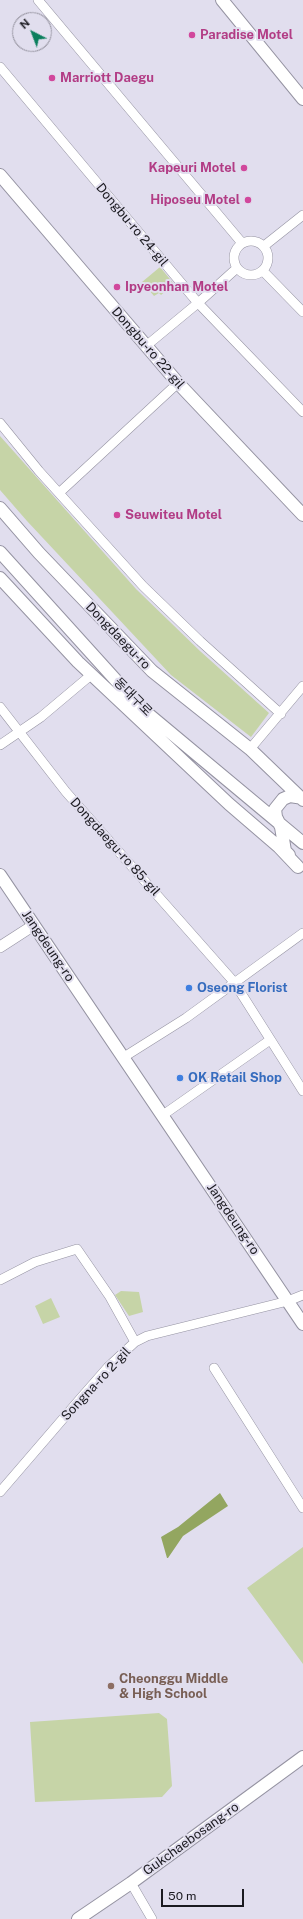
<!DOCTYPE html>
<html>
<head>
<meta charset="utf-8">
<style>
	body { margin:0 }
	#map { position:relative; width:303px; height:1919px; overflow:hidden; background:#e1deee; font-family:"Public Sans",sans-serif }
	canvas { display:block }
	.north { position:absolute; left:12px; top:12px; width:40px; height:40px; box-sizing:border-box; background:#e1deee; border:1px solid #92909c; border-radius:50%; rotate:318deg; font-size:11px; font-weight:700; line-height:16px; text-align:center; color:#1b1a20 }
	.north::after { content:''; display:block; margin:auto; width:14px; height:18px; background:#0b7f5d; clip-path:polygon(50% 0,100% 100%,50% 72%,0 100%) }
	.scale { position:absolute; left:161px; top:1889px; width:83px; height:18px; box-sizing:border-box; border:2px solid #1b1a20; border-top:0; padding-left:5px; font-size:12px; line-height:14px; white-space:nowrap; color:#1b1a20; -webkit-text-stroke:3px #e1deee; paint-order:stroke }
</style>
</head>
<body>
<div id="map">
<canvas width="303" height="1919"></canvas>
<div class="north">N</div>
<div class="scale">50 m</div>
</div>
<script>
const c = document.querySelector('canvas').getContext('2d');
c.lineJoin = 'round';
function fillPath(path, color) { c.fillStyle = color; c.fill(path, 'evenodd'); }
const poly = rows => new Path2D(rows.map(r => 'M' + r).join(''));
function strokePath(path, color, width, dash) { c.strokeStyle = color; c.lineWidth = width; c.lineCap = dash ? 'butt' : 'round'; c.setLineDash(dash || []); c.stroke(path); }
function drawText(font, color, halo, rows, align = 'center') {
  c.font = font + ' "Public Sans","Noto Sans KR",sans-serif'; c.lineWidth = 4; c.setLineDash([]); c.textBaseline = 'middle'; c.strokeStyle = halo; c.fillStyle = color; for (const [text, x, y, turn = 0] of rows) {
    c.save(); c.translate(x, y); c.rotate((+turn || 0) * Math.PI / 180); c.textAlign = isNaN(turn) ? turn : align; if (halo) c.strokeText(text, 0, 0); c.fillText(text, 0, 0); c.restore();
  }
}
const green = poly([
	[160,267,174,284,161,295,159,293,154,296,142,282],
	[0,436,136,589,200,651,269,713,251,737,171,675,27,521,0,490],
	[121,1291,139,1292,143,1312,129,1316,115,1295],
	[51,1298,60,1317,43,1324,35,1306],
	[303,1547,303,1664,247,1588],
	[159,1713,167,1719,172,1786,162,1797,35,1802,30,1722]
]);
const forest = poly([
	[220,1493,228,1506,183,1536,168,1558,167,1558,161,1537,178,1527]
]);
const minor = poly([
	[38,0,242,243],
	[0,67,198,303,303,412],
	'234 258a17 17 0 1 1 34 0a17 17 0 1 1-34 0Z',
	[264,246,303,215],
	[263,271,303,312],
	[146,346,198,303,237,268],
	[0,423,39,471,143,586,200,641,281,714],
	[59,493,178,383],
	[0,707,66,792,234,982,303,1091],
	[0,745,41,717,91,675],
	[250,749,303,686],
	[124,1057,186,1018,303,933],
	[163,1115,270,1040],
	[0,1280,35,1262,77,1249,110,1297,135,1342],
	[214,1368,303,1508],
	[0,1492,80,1399,108,1367,135,1342,147,1336,288,1301,303,1295],
	[131,1883,152,1919]
]);
const tertiary = poly([
	[0,947,34,925]
]);
const secondary = poly([
	[222,0,303,99],
	[0,175,178,383,303,515],
	[0,508,39,553,152,671,250,749,303,800],
	[0,552,141,708,303,843],
	[0,578,78,662,229,804,279,847,298,867],
	[289,855,285,851,281,827,276,817,275,809,283,799,290,796,303,798],
	[0,875,303,1324],
	[78,1919,131,1883,303,1757]
]);
const markers = [
	[192,35,4,"#d1479c"],
	[52,78,4,"#d1479c"],
	[244,168,4,"#d1479c"],
	[248,200,4,"#d1479c"],
	[117,287,4,"#d1479c"],
	[117,515,4,"#d1479c"],
	[189,988,4,"#3f7fe0"],
	[180,1078,4,"#3f7fe0"],
	[111,1686,4,"#8d6e63"]
];
const hotelNames = [
	["Paradise Motel",200,35],
	["Marriott Daegu",60,78],
	["Kapeuri Motel",236,168,"right"],
	["Hiposeu Motel",240,200,"right"],
	["Ipyeonhan Motel",125,287],
	["Seuwiteu Motel",125,515]
];
const streetNames = [
	["Dongbu-ro 24-gil",132,225,50],
	["Dongbu-ro 22-gil",148,348,49],
	["Dongdaegu-ro",118,636,46],
	["동대구로",133,697,45],
	["Dongdaegu-ro 85-gil",115,847,48],
	["Jangdeung-ro",48,946,56],
	["Jangdeung-ro",233,1219,56],
	["Songna-ro 2-gil",96,1384,-47],
	["Gukchaebosang-ro",191,1839,-36]
];
const shopNames = [
	["Oseong Florist",197,988],
	["OK Retail Shop",188,1078]
];
const educationNames = [
	["Cheonggu Middle",119,1679],
	["& High School",119,1694]
];
fillPath(green, '#c6d4a7');
fillPath(forest, '#93a660');
strokePath(minor, '#9593a2', 10);
strokePath(tertiary, '#9593a2', 12);
strokePath(secondary, '#9593a2', 14);
strokePath(minor, '#fff', 9);
strokePath(tertiary, '#fff', 11);
strokePath(secondary, '#fff', 12);
for (const [x, y, r, color] of markers) { const dot = new Path2D(); dot.arc(x, y, r, 0, 2 * Math.PI); c.fillStyle = color; c.fill(dot); strokePath(dot, '#e1deee', 1.5); }
drawText('bold 13px', '#b23c85', '#e1deee', hotelNames, 'left');
drawText('13px', '#1b1a20', '#e1deee', streetNames);
drawText('bold 13px', '#366cbe', '#e1deee', shopNames, 'left');
drawText('bold 13px', '#785e54', '#e1deee', educationNames, 'left');
</script>
</body>
</html>
